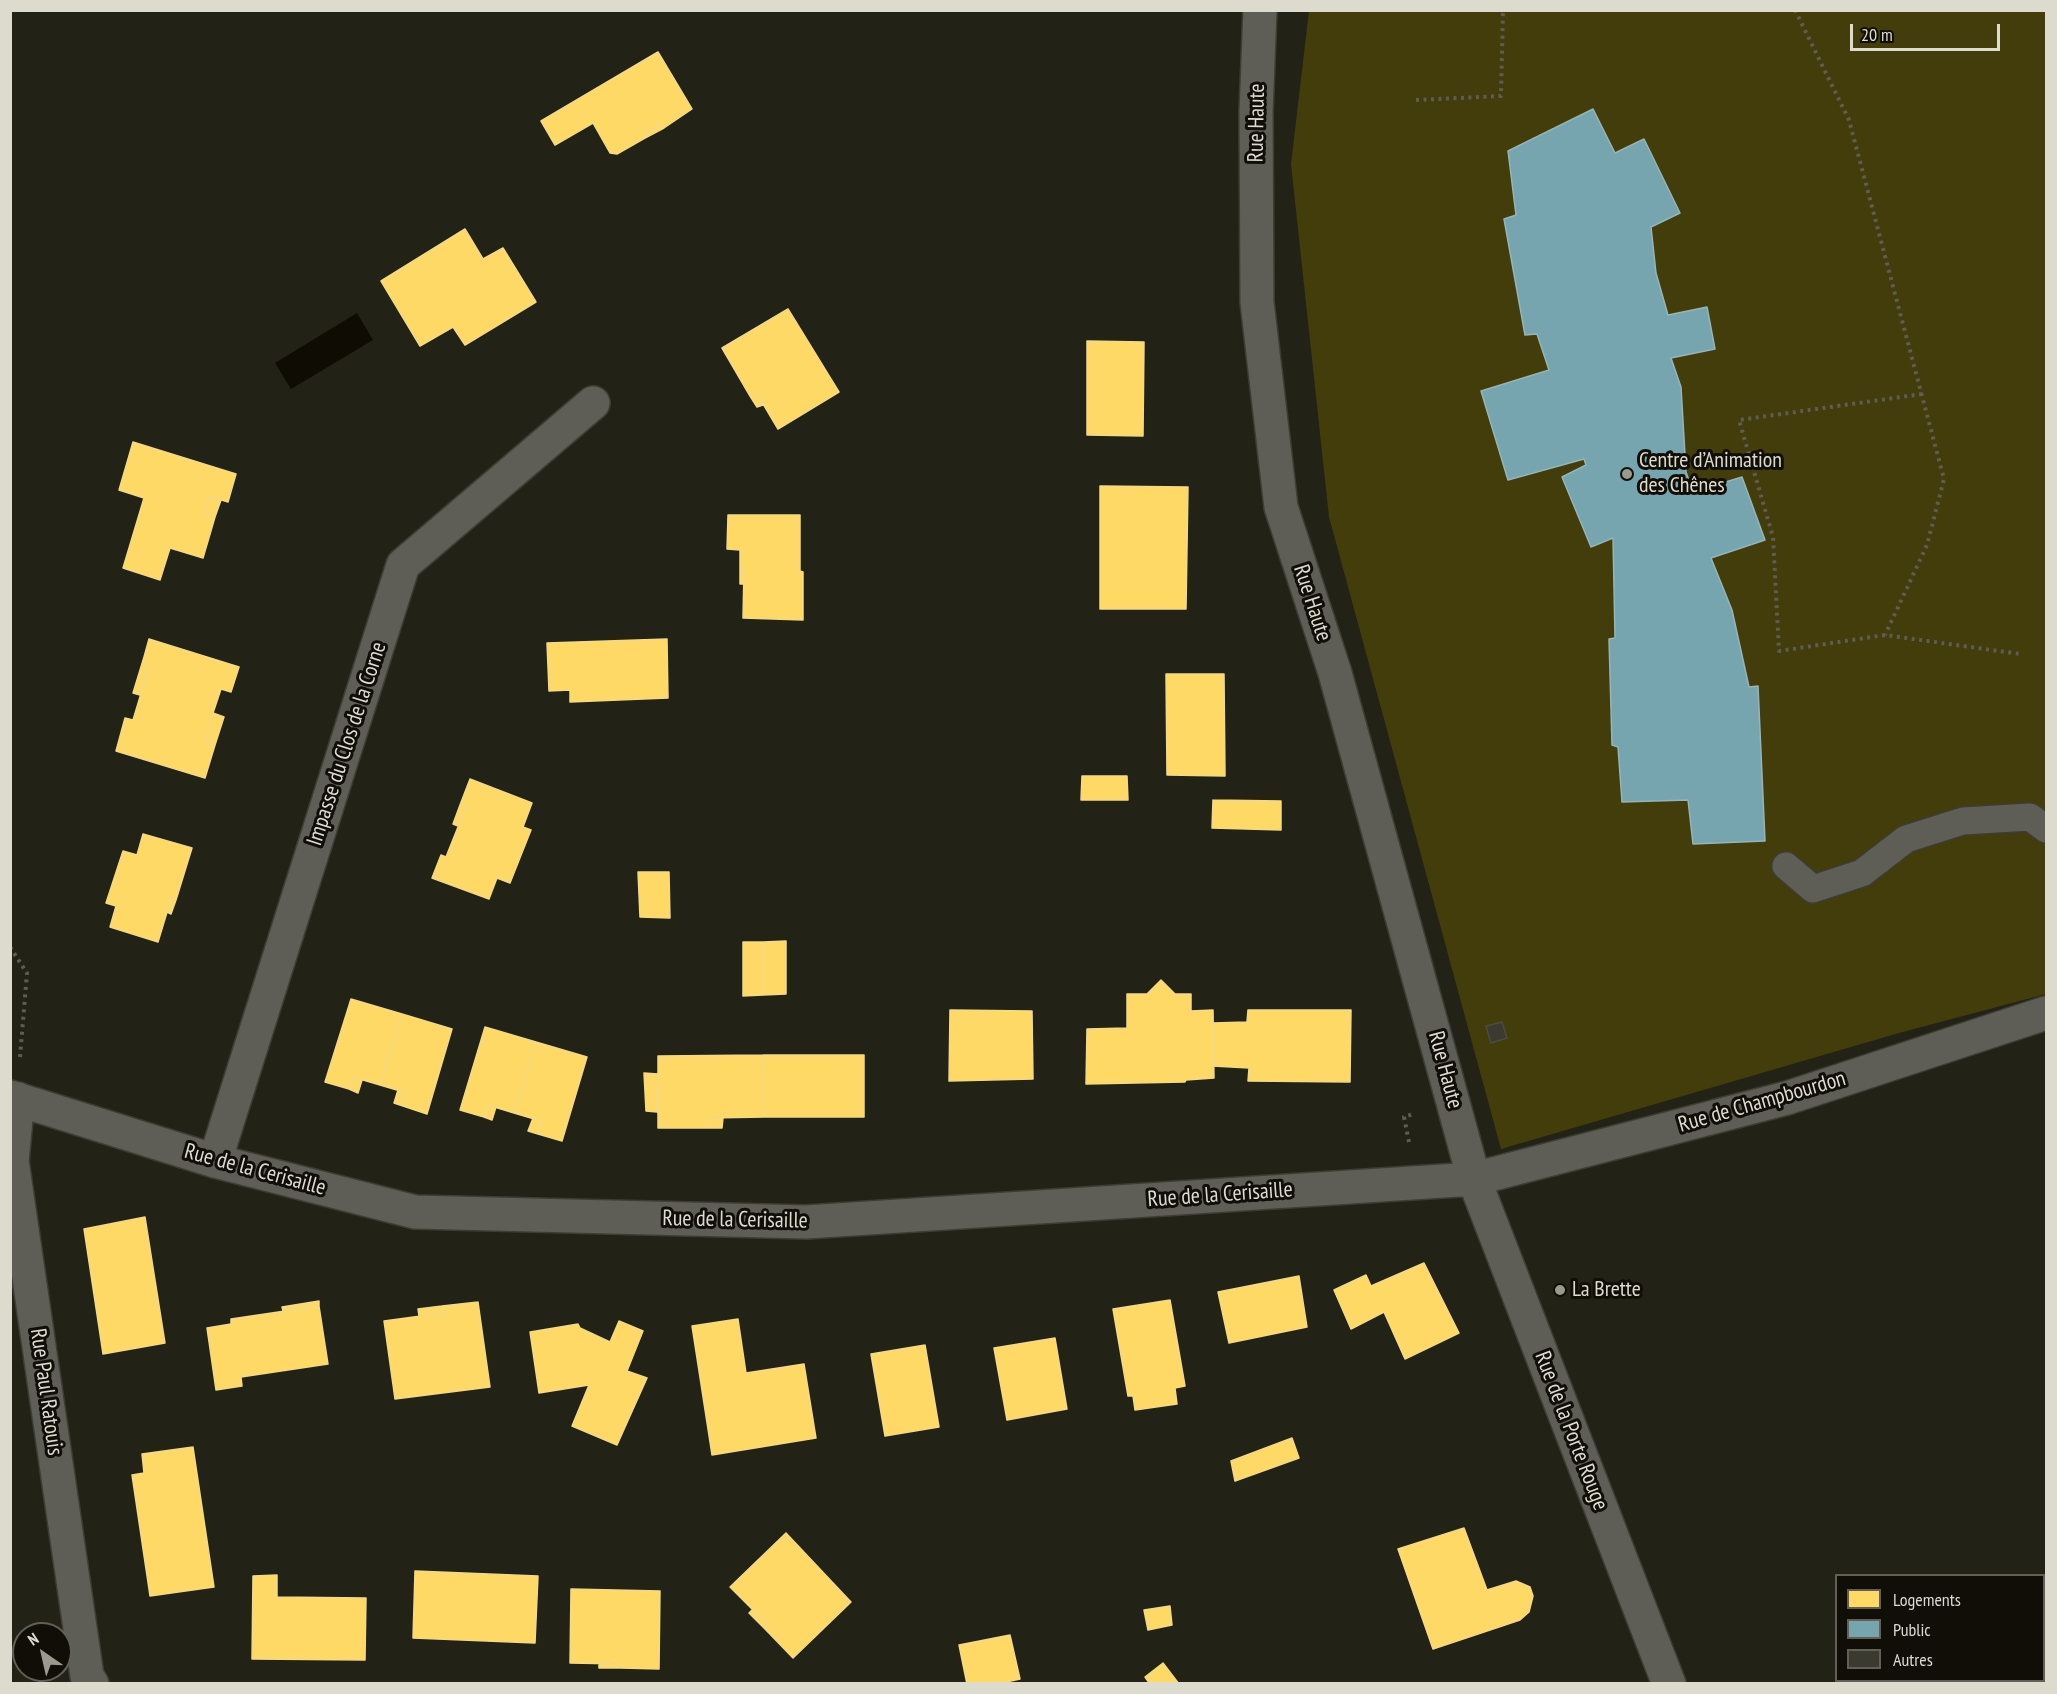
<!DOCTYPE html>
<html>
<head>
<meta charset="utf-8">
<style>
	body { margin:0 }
	#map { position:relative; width:2057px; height:1694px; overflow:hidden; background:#232217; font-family:"PT Sans Narrow",sans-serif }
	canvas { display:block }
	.frame { position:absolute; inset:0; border:12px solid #dcdbce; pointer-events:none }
	.legend { position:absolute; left:1835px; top:1574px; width:210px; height:108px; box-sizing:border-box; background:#100e06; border:2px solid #626056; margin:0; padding:8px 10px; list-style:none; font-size:18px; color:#dcdbce }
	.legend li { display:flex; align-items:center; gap:12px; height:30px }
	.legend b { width:30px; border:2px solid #626056 }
	.north { position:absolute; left:12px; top:1622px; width:60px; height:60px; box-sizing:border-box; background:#100e06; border:2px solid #626056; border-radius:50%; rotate:326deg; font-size:16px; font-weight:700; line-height:24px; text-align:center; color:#dcdbce }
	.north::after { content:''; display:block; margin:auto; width:21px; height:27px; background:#9b9a8e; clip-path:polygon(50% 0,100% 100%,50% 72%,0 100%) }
	.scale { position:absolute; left:1850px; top:24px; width:150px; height:27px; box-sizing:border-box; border:3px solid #dcdbce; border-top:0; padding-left:8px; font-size:18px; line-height:21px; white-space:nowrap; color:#dcdbce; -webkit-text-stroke:4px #100e06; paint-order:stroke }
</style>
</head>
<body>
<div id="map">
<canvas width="2057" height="1694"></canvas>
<div class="frame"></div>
<ul class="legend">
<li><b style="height:16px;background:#ffd966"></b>Logements</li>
<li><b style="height:16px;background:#76a5af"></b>Public</li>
<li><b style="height:16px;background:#3a3a30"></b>Autres</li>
</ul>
<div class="north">N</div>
<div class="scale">20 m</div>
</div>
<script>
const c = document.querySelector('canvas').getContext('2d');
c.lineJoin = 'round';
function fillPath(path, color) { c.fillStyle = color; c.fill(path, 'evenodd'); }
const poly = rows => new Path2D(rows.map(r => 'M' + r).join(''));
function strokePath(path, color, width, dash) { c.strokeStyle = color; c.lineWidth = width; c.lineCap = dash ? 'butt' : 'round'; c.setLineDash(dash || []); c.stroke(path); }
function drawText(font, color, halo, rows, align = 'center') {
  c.font = font + ' "PT Sans Narrow",sans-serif'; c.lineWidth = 6; c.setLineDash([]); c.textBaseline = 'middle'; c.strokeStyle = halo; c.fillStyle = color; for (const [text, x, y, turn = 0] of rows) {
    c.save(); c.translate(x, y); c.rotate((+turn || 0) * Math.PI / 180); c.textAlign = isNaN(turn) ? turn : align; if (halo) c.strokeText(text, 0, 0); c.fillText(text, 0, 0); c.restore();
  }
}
const green = poly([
	[1309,11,2046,11,2046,994,1899,1033,1501,1149,1329,517,1291,164]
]);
const water = poly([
	[357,313,373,340,291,389,275,363]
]);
const homes = poly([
	[658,52,692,109,664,128,661,124,646,132,645,138,617,154,610,153,593,123,555,145,541,121,658,52],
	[661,124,664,128,645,138,646,132,661,124],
	[465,229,483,259,503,248,536,302,465,345,453,327,420,346,381,281,465,229],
	[788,309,839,392,778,429,756,392,750,396,722,348,788,309],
	[1087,341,1144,342,1143,436,1087,435,1087,341],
	[756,392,763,405,757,407,750,396,756,392],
	[133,442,236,474,228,502,209,496,204,514,215,517,203,558,170,548,160,580,123,568,144,498,119,490,133,442],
	[1100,486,1188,487,1186,609,1100,609,1100,486],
	[209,496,221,500,215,517,204,514,209,496],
	[728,515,800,515,800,571,803,572,803,620,743,618,744,570,740,570,740,550,727,549,728,515],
	[740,570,744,570,743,584,740,584,740,570],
	[149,639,239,667,231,692,221,689,213,713,205,742,215,745,205,778,116,751,125,718,133,720,149,667,144,657,149,639],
	[667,639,668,698,570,702,570,690,549,691,547,643,667,639],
	[144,657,149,667,140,695,133,693,144,657],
	[1166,674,1224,674,1225,776,1167,775,1166,674],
	[213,713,224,717,215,745,205,742,213,713],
	[1082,776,1127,776,1128,800,1081,800,1082,776],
	[470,779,532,803,523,827,531,830,510,883,497,878,489,899,432,878,441,855,446,857,466,807,460,805,470,779],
	[1213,800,1281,801,1281,830,1212,828,1213,800],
	[460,805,466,807,458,826,453,824,460,805],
	[143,834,192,848,176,900,171,899,158,942,110,927,116,906,106,903,123,851,137,855,143,834],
	[638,872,669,872,670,918,640,917,638,872],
	[171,899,176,900,171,914,167,912,171,899],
	[786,941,786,994,763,995,763,942,786,941],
	[743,942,763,942,763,995,743,996,743,942],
	[1161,980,1175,994,1191,994,1191,1011,1213,1010,1214,1078,1186,1080,1185,1082,1086,1084,1087,1029,1127,1028,1127,994,1147,994,1161,980],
	[351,999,402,1014,380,1085,353,1077,349,1089,325,1082,351,999],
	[950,1010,1032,1011,1033,1079,949,1081,950,1010],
	[1248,1010,1351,1010,1350,1082,1248,1081,1249,1068,1213,1066,1213,1023,1247,1022,1248,1010],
	[402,1014,452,1029,427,1114,403,1106,407,1093,380,1085,402,1014],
	[485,1027,536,1042,514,1113,488,1105,484,1117,460,1110,485,1027],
	[536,1042,587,1057,562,1141,538,1134,541,1121,514,1113,536,1042],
	[763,1055,864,1055,864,1117,764,1117,763,1055],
	[763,1055,764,1117,710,1118,709,1128,658,1128,658,1056,763,1055],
	[644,1073,658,1074,657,1112,646,1111,644,1073],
	[353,1077,362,1080,358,1093,349,1089,353,1077],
	[398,1090,407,1093,403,1106,394,1103,398,1090],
	[488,1105,496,1107,492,1120,484,1117,488,1105],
	[533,1118,541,1121,538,1134,528,1131,533,1118],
	[710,1118,723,1118,722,1128,709,1128,710,1118],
	[145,1217,165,1343,103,1354,84,1229,145,1217],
	[1424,1263,1459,1333,1405,1359,1384,1312,1351,1329,1334,1290,1366,1275,1371,1286,1424,1263],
	[1299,1276,1307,1327,1229,1343,1218,1292,1299,1276],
	[1170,1300,1185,1386,1175,1388,1177,1404,1135,1410,1133,1396,1128,1396,1113,1309,1170,1300],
	[319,1301,319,1306,283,1311,282,1307,319,1301],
	[478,1302,490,1387,395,1399,384,1321,443,1313,442,1306,478,1302],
	[319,1306,328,1364,241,1377,242,1386,216,1390,207,1328,231,1324,231,1319,319,1306],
	[442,1306,443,1313,419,1316,418,1309,442,1306],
	[738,1319,746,1373,804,1364,816,1438,712,1455,692,1326,738,1319],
	[619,1321,643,1331,627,1371,647,1378,617,1445,572,1426,589,1385,539,1393,530,1332,578,1324,580,1328,610,1342,619,1321],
	[1055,1338,1067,1409,1007,1420,994,1348,1055,1338],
	[925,1345,939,1427,885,1436,871,1354,925,1345],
	[1292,1438,1299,1458,1235,1481,1231,1461,1292,1438],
	[193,1447,214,1587,150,1596,132,1475,144,1473,142,1454,193,1447],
	[1464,1528,1487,1590,1516,1581,1530,1587,1533,1596,1529,1612,1520,1620,1433,1649,1398,1549,1464,1528],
	[786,1533,851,1602,793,1658,765,1629,768,1625,730,1587,786,1533],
	[415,1571,538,1576,535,1643,413,1638,415,1571],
	[277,1575,277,1597,366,1598,365,1660,252,1659,253,1576,277,1575],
	[571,1589,660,1591,659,1669,621,1668,621,1664,570,1663,571,1589],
	[1170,1606,1172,1625,1148,1630,1144,1610,1170,1606],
	[753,1609,768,1625,765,1629,749,1613,753,1609],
	[1010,1635,1020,1679,997,1684,967,1684,959,1645,1010,1635],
	[1163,1663,1179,1684,1150,1684,1145,1677,1163,1663],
	[599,1664,621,1664,621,1668,599,1668,599,1664]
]);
const public = poly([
	[1593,109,1615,153,1644,139,1680,213,1651,227,1656,273,1668,315,1707,307,1715,349,1671,358,1681,387,1686,472,1693,492,1742,477,1765,540,1711,558,1732,610,1749,687,1758,686,1765,841,1693,844,1688,800,1622,802,1618,747,1612,745,1609,639,1615,638,1613,538,1591,547,1562,477,1586,465,1584,459,1508,480,1481,391,1549,370,1537,334,1525,335,1504,219,1516,215,1508,151,1593,109]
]);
const building = poly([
	[1502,1022,1507,1038,1491,1043,1486,1026,1502,1022]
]);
const path = poly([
	[1795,10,1849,120,1944,479,1927,545,1885,635],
	[1416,100,1501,96,1503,10],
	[1922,394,1739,420,1773,537,1779,651,1885,635,2020,654],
	[10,947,27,973,20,1057],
	[1409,1142,1404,1117,1413,1114]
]);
const lane = poly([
	[1786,866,1813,889,1862,873,1906,839,1963,821,2030,817,2046,829]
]);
const street = poly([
	[18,1099,12,1161,87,1676,92,1684],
	[215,1161,403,565,593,403],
	[1474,1179,1787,1098,2046,1013]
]);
const secondary = poly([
	[1260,10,1256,112,1257,302,1281,507,1335,673,1474,1179,1669,1684],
	[10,1097,215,1161,415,1212,806,1222,1474,1179]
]);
const markers = [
	[1627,474,6,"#9b9a8e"],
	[1560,1290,6,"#9b9a8e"]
];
const streetNames = [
	["Rue Haute",1257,123,-89],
	["Rue Haute",1312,603,72],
	["Impasse du Clos de la Corne",347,744,-72],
	["Rue Haute",1445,1070,75],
	["Rue de Champbourdon",1762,1102,-16],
	["Rue de la Cerisaille",255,1170,15],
	["Rue de la Cerisaille",1220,1195,-4],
	["Rue de la Cerisaille",735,1220,1],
	["Rue Paul Ratouis",46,1392,82],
	["Rue de la Porte Rouge",1571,1431,69]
];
const poiNames = [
	["Centre d’Animation",1639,461],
	["des Chênes",1639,486],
	["La Brette",1572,1290]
];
fillPath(green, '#433c0b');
fillPath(water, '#0f0c04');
fillPath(homes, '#ffd966');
strokePath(homes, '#f4da85', 1.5);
fillPath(public, '#76a5af');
strokePath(public, '#95b5b8', 1.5);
fillPath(building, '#3a3a30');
strokePath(building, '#4d4c43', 1.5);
strokePath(lane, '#3e3d34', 30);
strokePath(street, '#3e3d34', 36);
strokePath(secondary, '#3e3d34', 36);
strokePath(path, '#5e5c53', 4, [3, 4.5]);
strokePath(lane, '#5f5e56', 27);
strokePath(street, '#5f5e56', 33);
strokePath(secondary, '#5f5e56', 33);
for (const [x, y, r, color] of markers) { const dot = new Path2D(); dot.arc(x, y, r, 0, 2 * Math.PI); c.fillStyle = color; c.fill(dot); strokePath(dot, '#100e06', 2); }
drawText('22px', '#dcdbce', '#100e06', streetNames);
drawText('22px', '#dcdbce', '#100e06', poiNames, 'left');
</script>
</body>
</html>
